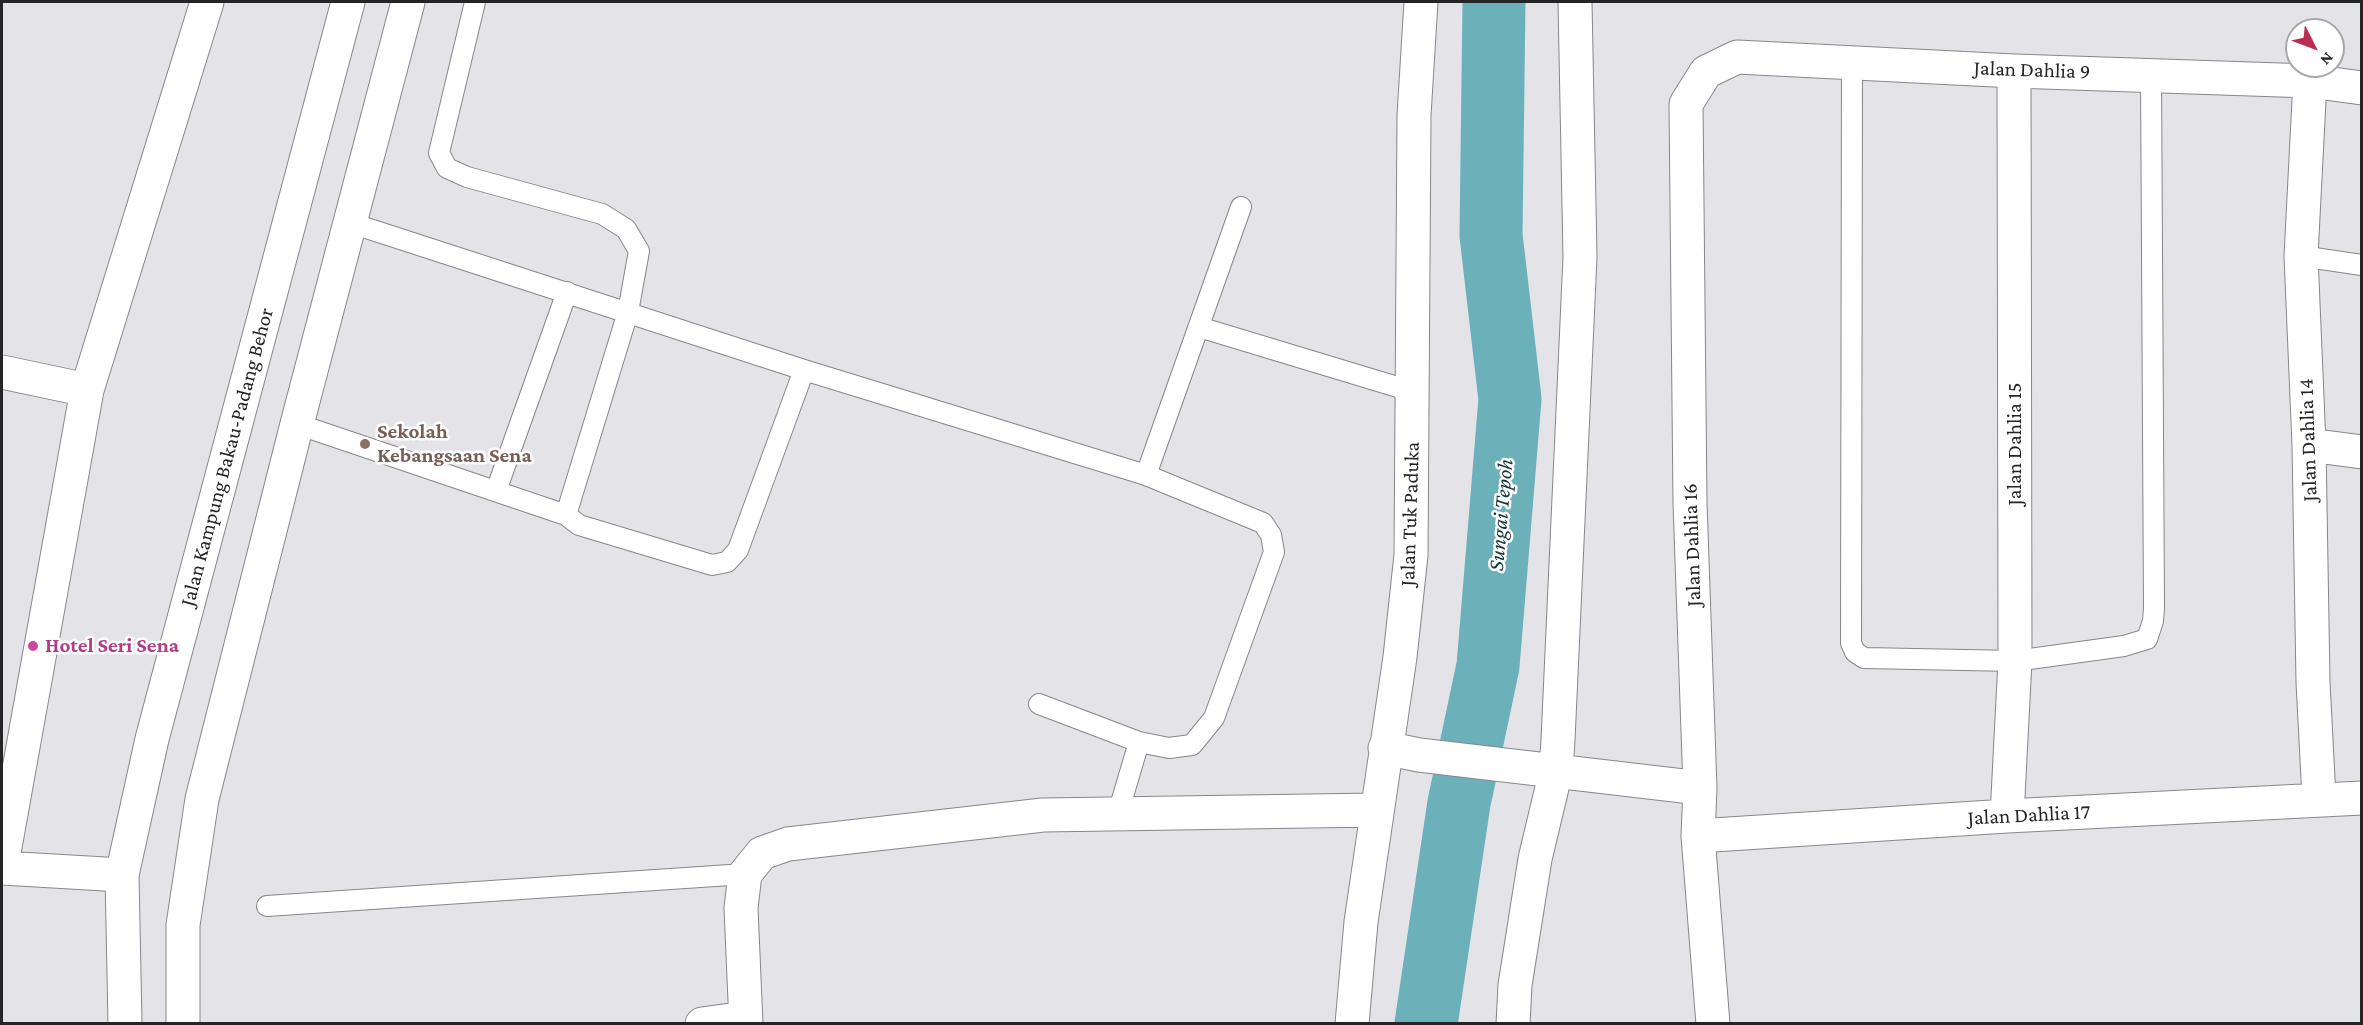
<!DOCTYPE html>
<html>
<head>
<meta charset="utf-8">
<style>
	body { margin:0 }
	#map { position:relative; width:2363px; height:1025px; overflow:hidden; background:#e4e4e8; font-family:"Crimson Pro",serif }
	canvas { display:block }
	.frame { position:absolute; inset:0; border:3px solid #242526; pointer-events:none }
	.north { position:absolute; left:2285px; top:18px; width:60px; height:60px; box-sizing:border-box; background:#fff; border:2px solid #a7a8a8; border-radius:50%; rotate:132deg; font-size:16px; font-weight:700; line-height:24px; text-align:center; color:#242526 }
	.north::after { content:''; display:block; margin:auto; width:21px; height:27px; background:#bd2d53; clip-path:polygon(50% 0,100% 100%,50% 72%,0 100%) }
</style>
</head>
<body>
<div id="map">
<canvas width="2363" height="1025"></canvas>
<div class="frame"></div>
<div class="north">N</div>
</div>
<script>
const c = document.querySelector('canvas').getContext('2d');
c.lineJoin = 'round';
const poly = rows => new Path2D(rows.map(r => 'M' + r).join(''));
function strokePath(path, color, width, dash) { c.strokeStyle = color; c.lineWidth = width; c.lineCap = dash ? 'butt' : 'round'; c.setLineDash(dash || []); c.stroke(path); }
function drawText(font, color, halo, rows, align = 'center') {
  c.font = font + ' "Crimson Pro",serif'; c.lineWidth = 5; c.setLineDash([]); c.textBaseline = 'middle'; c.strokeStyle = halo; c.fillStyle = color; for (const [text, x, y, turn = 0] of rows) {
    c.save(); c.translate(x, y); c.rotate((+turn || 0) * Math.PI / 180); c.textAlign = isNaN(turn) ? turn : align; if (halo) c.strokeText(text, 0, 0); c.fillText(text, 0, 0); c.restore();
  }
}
const river = poly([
	[1426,1024,1459,803,1488,666,1510,399,1491,235,1494,2]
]);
const lane = poly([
	[475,2,439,153,447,168,467,177,602,214,626,229,639,251,628,312,566,515,579,525,712,565,727,562,738,550,804,370],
	[1852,61,1851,643,1855,652,1864,658,2015,661,2124,646,2147,639,2153,621,2154,608,2151,74],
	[351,223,804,370,1146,475,1263,523,1271,535,1274,552,1214,718,1192,745,1169,748,1139,742,1039,704],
	[2301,256,2362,265],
	[1199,327,1414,392],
	[297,424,566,515],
	[1146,475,1241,207],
	[496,491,567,292],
	[1118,813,1139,742],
	[267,906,745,874]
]);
const street = poly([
	[2310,81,2301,256,2309,445,2313,682,2319,798],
	[2,372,87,390],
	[2309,445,2362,452],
	[1385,748,1419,755,1700,788],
	[2007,816,2015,661,2014,71],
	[1698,836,2007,816,2362,798],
	[2,864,87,390,207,2],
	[2,868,122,875],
	[702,1024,745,1018],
	[746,1024,741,908,745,874,762,853,788,844,1043,815,1377,810],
	[1352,1024,1361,922,1400,657,1411,555,1414,115,1421,2],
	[1513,1024,1515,985,1535,859,1556,771,1558,740,1580,257,1575,2],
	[1713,1024,1698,836,1700,788,1690,503,1686,104,1706,72,1737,57,2014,71,2310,81,2362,88]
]);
const secondary = poly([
	[125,1024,122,875,152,739,348,2],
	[183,1024,183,925,202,799,297,424,408,2]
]);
const markers = [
	[365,444,6,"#8d6e63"],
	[33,646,6,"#d1479c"]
];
const streetNames = [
	["Jalan Dahlia 9",2032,70,2],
	["Jalan Dahlia 14",2308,440,-92],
	["Jalan Dahlia 15",2015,444,-90],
	["Jalan Kampung Bakau-Padang Behor",227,457,-75],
	["Jalan Tuk Paduka",1410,514,-88],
	["Jalan Dahlia 16",1692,545,-92],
	["Jalan Dahlia 17",2029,815,-3]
];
const educationNames = [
	["Sekolah",377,432],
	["Kebangsaan Sena",377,456]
];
const hotelNames = [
	["Hotel Seri Sena",45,646]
];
const waterNames = [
	["Sungai Tepoh",1501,515,-85]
];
strokePath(river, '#6cb0ba', 63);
strokePath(lane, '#86878a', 22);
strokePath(street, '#86878a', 35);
strokePath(secondary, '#86878a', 35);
strokePath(lane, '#fff', 20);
strokePath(street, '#fff', 33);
strokePath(secondary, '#fff', 33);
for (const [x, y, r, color] of markers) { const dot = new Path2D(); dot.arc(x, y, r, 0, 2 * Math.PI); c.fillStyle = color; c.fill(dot); strokePath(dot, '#fff', 2); }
drawText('21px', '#242526', '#fff', streetNames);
drawText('bold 21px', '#785e54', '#fff', educationNames, 'left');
drawText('bold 21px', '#b23c85', '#fff', hotelNames, 'left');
drawText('italic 22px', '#13353a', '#fff', waterNames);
</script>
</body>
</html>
